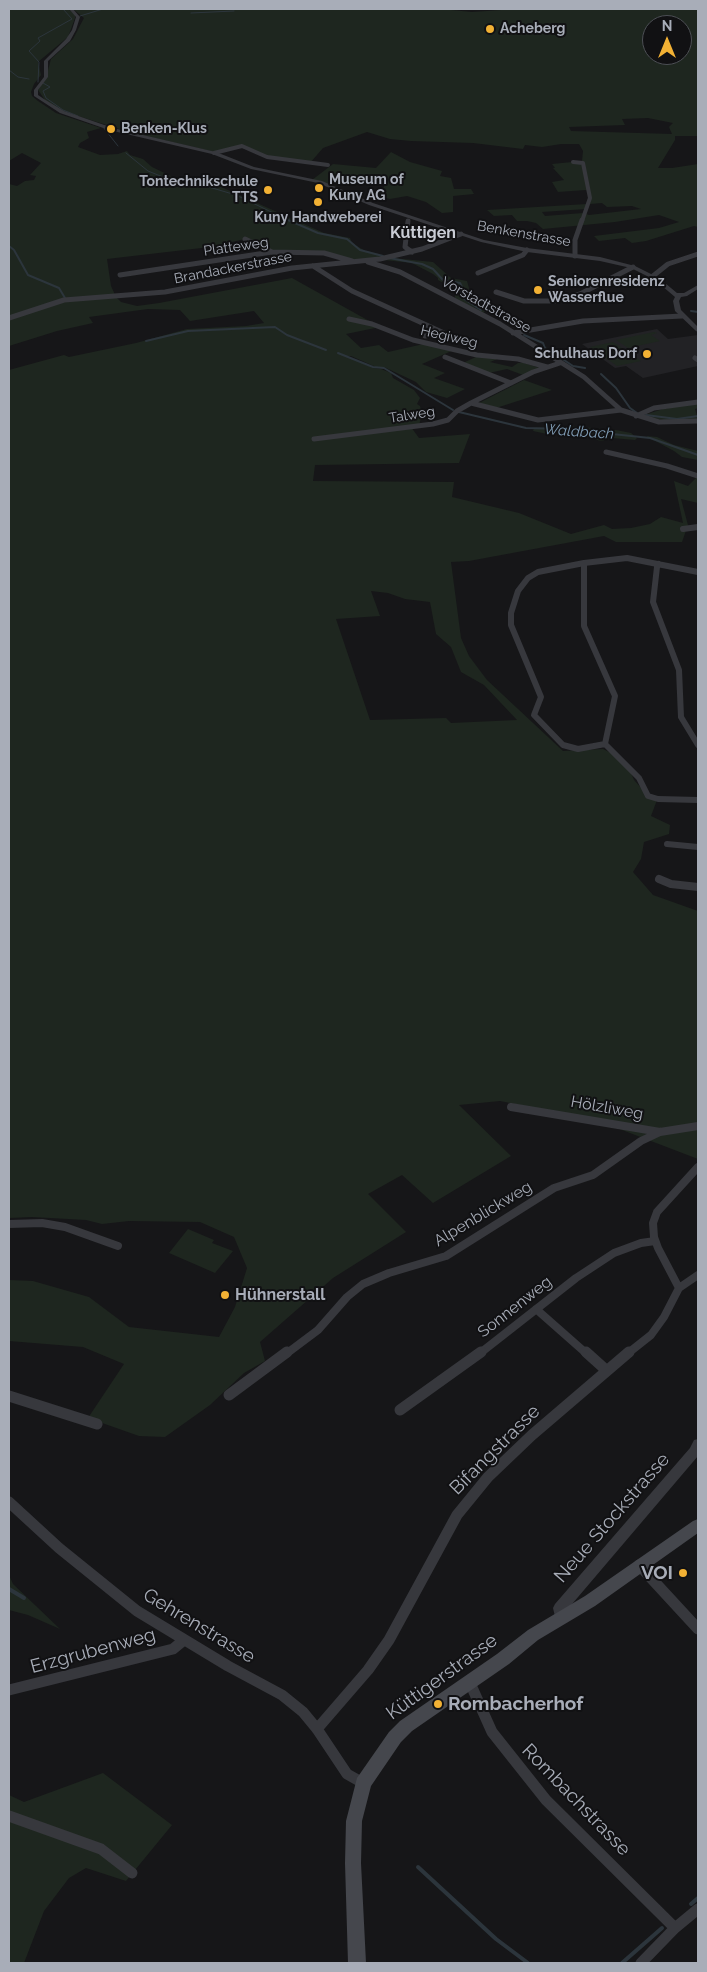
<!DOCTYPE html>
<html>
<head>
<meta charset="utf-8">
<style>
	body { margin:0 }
	#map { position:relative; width:707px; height:1972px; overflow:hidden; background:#161618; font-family:Raleway,sans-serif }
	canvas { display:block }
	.frame { position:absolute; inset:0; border:10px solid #a8adb8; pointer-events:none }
	.north { position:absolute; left:642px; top:15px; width:50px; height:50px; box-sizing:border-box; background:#111113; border:1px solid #4d4f55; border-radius:50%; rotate:0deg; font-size:14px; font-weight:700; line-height:20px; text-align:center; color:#a8adb8 }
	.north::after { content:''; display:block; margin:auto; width:18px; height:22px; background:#f2b134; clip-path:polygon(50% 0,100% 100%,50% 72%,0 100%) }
</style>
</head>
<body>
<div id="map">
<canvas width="707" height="1972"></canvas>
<div class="frame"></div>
<div class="north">N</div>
</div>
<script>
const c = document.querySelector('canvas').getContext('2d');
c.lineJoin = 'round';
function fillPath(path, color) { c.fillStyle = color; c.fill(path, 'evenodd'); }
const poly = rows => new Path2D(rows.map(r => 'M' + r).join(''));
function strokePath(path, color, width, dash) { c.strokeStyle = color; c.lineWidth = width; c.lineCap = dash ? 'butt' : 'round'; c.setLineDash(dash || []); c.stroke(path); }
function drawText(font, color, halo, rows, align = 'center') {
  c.font = font + ' Raleway,sans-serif'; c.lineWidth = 4; c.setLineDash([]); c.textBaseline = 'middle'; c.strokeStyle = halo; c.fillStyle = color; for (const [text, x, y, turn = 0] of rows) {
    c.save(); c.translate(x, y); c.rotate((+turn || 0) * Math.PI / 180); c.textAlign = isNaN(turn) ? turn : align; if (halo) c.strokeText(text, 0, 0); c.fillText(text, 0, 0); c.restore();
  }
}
const built = poly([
	[657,329,668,339,698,335,698,366,643,378,626,366,615,368,582,344]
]);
const green = poly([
	[9,9,68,9,75,14,75,18,68,37,38,62,41,75,34,84,31,92,32,96,38,101,56,113,101,128,87,132,89,138,80,143,78,147,100,155,118,154,127,151,130,155,143,159,152,167,173,177,219,186,324,233,350,238,352,243,367,252,388,257,354,262,334,255,272,252,245,239,210,247,107,259,111,286,116,297,121,302,137,306,159,303,292,278,380,327,346,334,361,348,379,345,388,352,428,343,456,349,422,364,445,373,434,378,465,389,447,398,426,392,416,382,384,367,376,367,351,356,347,356,373,368,381,369,391,373,393,378,414,390,420,398,417,404,420,406,422,413,419,426,411,427,419,438,470,434,459,463,315,465,313,481,454,482,452,497,519,513,571,534,604,525,612,529,631,528,650,524,661,517,683,523,674,481,688,486,698,476,698,503,681,499,688,525,682,542,616,542,604,536,469,561,451,562,461,638,469,656,487,680,563,751,603,749,615,755,629,768,634,780,643,790,657,800,651,816,670,825,669,834,644,842,641,859,633,872,653,895,698,911,698,1159,596,1120,500,1101,459,1105,511,1156,433,1203,402,1175,368,1194,406,1232,333,1278,260,1342,265,1361,244,1373,210,1405,165,1437,139,1436,88,1418,124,1364,83,1347,9,1341,9,1280,33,1281,89,1297,129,1327,219,1337,235,1307,247,1268,234,1237,200,1222,129,1221,102,1224,86,1220,32,1217,9,1218,9,370,64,355,69,357,136,343,187,329,246,326,264,323,254,311,190,321,180,310,148,309,89,317,93,323,57,331,9,346,9,184,17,186,25,181,34,180,36,176,30,175,41,163,22,153,9,161],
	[371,591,388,593,405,599,430,602,436,634,451,647,461,672,484,685,517,720,451,723,446,718,370,720,336,619,380,616],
	[73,9,441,9,472,12,516,9,698,9,698,136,675,136,675,140,658,168,672,168,698,164,698,227,694,226,646,241,632,243,625,238,599,241,594,236,659,228,679,222,659,215,615,222,543,229,536,223,527,221,517,221,512,215,494,216,487,210,587,204,586,209,542,212,545,216,583,213,589,215,641,209,632,206,607,207,602,203,590,204,591,195,586,190,558,192,552,182,564,180,553,168,555,168,552,164,582,161,583,151,579,144,561,144,542,147,525,145,523,149,473,143,411,141,390,139,367,132,323,148,310,163,264,155,244,146,215,152,129,132,62,111,45,100,38,90,47,74,51,59,73,39,84,18],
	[652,25,682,25,682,55,652,55],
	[648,118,673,123,669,127,672,134,571,131,569,127,625,125,622,119],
	[391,152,410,162,442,171,440,176,451,178,454,189,471,189,474,194,453,196,453,212,442,213,426,202,407,196,390,199,378,196,389,179,340,175,331,186,312,180,333,164,376,168],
	[393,258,433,262,451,278,467,281,469,288,467,297,489,308,488,311,482,313,455,298,455,293,458,288,457,285,445,284,438,280,438,278,433,274,412,263,384,260],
	[654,332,657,333,651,335,660,341,628,348,616,340],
	[613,342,641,361,617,366,590,347],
	[478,356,500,358,490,362,512,367,518,363,524,363,540,368,523,375,507,369,489,373,463,363],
	[524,380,552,390,496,408,479,403],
	[698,403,698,408,695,409,698,419,669,421,641,416,663,409],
	[569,426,616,430,631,433,637,438,635,440,612,438,601,441,568,432,547,432,547,434,533,431,534,428],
	[646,436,657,437,674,445,698,451,698,460,682,457,674,451],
	[188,1229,214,1240,212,1243,233,1251,215,1273,169,1253],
	[9,1575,13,1584,60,1629,28,1615,9,1610],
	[103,1773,172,1825,126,1881,86,1868,69,1878,44,1911,24,1963,9,1963,9,1795,24,1802]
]);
const streamFar2 = poly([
	[191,13,234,11],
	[80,16,103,9],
	[9,70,18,77,29,79],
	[38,82,39,62,29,51,40,41,38,38,72,19,63,9],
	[43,83,50,87,43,91,46,98,63,110,78,116],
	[103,127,118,146],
	[126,153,148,171,163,177,202,185,236,195,290,221]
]);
const streamFar1 = poly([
	[288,220,318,233,347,239,360,250,383,256],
	[9,246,14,250,28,275,59,288,65,298],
	[389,258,422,264,433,269,443,280,460,283,462,287,460,296,481,310],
	[691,311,698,312],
	[524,335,543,343,545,348,550,351],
	[146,341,188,331,275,327,287,335,326,350],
	[338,353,373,367,384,368,453,410],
	[555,354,573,366,585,368],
	[601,374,616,388,630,408,637,413],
	[459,412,526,428,565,429,650,438,698,455],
	[646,415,677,419,698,416]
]);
const stream = poly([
	[9,1589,24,1598],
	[418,1867,496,1939,528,1963],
	[691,1904,698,1898],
	[622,1963,662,1928]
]);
const minorFar4 = poly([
	[214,153,242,146,267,157,328,165],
	[573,162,583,163,590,198,582,221]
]);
const minorFar3 = poly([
	[408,221,405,247,412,252],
	[245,239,272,252],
	[575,256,575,240,582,220],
	[368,262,400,272,500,324,584,377,621,410,659,422,698,421],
	[313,266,352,291,444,333],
	[478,273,523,255,527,250],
	[120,275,272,252,324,253,352,261],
	[653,276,668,264,698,254],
	[496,292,524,301,555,301,580,294,633,267],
	[9,318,64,300,165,292,292,268,380,259,422,249,461,234],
	[349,319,372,324,413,340,477,355,518,359,547,367],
	[513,333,583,321,682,316],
	[425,336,444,333],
	[445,357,511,383],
	[695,358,698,360],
	[471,403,538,420,621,410],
	[636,416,654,408,698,402],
	[314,439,433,424,448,420,457,411,471,403,533,372,560,363],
	[606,452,667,466,698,476]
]);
const minorFar2 = poly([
	[683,529,698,527],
	[584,563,538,572,528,578,518,591,511,613,511,625,541,697,534,715,563,745,578,749,605,744],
	[659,564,657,567,653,602,679,670,681,717,698,745],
	[698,572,627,558,584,563,584,626,615,696,605,744,639,778,648,796,658,799,698,800],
	[667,844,698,847]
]);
const minorFar1 = poly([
	[659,879,671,884,698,887],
	[511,1107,660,1132,698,1126],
	[9,1224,42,1223,65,1227,118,1246],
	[679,1288,658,1248,654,1237,653,1223,657,1212,698,1167],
	[536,1309,587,1354],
	[286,1354,318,1330,347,1297,363,1284,389,1273,446,1256,554,1188,593,1175,641,1141,660,1132],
	[479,1354,576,1278,614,1253,641,1243,655,1241],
	[627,1354,651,1335,664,1317,679,1288,698,1275]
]);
const minor = poly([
	[586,1352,606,1370],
	[229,1395,287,1352],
	[9,1396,97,1424],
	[400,1410,481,1352],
	[9,1502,59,1548,137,1611,228,1666,282,1695,303,1712,317,1729,347,1774,363,1783],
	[639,1565,698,1629],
	[470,1683,492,1732,546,1800,675,1928],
	[9,1690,173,1649,184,1640],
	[317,1729,368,1670,389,1640,457,1515,488,1477,532,1435,629,1352],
	[9,1816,101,1849,132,1873],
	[641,1963,675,1928,698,1909]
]);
const tertiary = poly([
	[69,9,73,9,80,17,76,30,70,41,48,61,48,77,38,90,38,95,44,99,64,111,113,128,216,152,254,167,322,181,373,203,484,240,527,248,600,257,635,266,659,278,677,293,684,293,698,285,698,289,687,296,681,297,679,301,681,310,698,327,698,332,696,331,675,311,673,301,675,297,655,280,631,268,600,261,527,252,481,242,369,205,318,183,251,169,212,154,109,130,60,113,34,96,34,90,44,77,44,61,66,39,72,30,76,17,69,9],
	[698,1439,698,1456,567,1610,568,1617,566,1621,561,1623,556,1621,553,1608,555,1604,690,1448,694,1440,698,1439]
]);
const secondary = poly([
	[698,1519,698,1533,595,1606,538,1640,509,1664,412,1731,401,1742,371,1786,362,1821,361,1863,366,1963,348,1963,345,1863,346,1821,357,1778,389,1732,400,1721,497,1654,528,1630,585,1596,693,1521,698,1519]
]);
const markers = [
	[490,29,5,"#f2b134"],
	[111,129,5,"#f2b134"],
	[319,188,5,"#f2b134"],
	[268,190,5,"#f2b134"],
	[318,202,5,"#f2b134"],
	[538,290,5,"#f2b134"],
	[647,354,5,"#f2b134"],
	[225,1295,5,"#f2b134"],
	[683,1573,5,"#f2b134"],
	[438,1704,5,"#f2b134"]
];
const farPoinames = [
	["Acheberg",500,29],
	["Benken-Klus",121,129],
	["Museum of",329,180],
	["Kuny AG",329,196],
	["Tontechnikschule",258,182,"right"],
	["TTS",258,198,"right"],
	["Kuny Handweberei",318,218,"center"],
	["Seniorenresidenz",548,282],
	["Wasserflue",548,298],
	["Schulhaus Dorf",637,354,"right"]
];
const farStreetnames = [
	["Benkenstrasse",524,234,10],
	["Platteweg",236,247,-8],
	["Brandackerstrasse",233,268,-11],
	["Vorstadtstrasse",486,305,29],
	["Hegiweg",449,337,13],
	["Talweg",412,415,-9]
];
const farWaternames = [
	["Waldbach",579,432,4]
];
const farQuarternames = [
	["Küttigen",423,233]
];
const streetNames = [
	["Hölzliweg",607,1108,10],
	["Alpenblickweg",483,1214,-31],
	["Sonnenweg",515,1307,-38]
];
const poiNames = [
	["Hühnerstall",235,1295]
];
const nearStreetnames = [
	["Bifangstrasse",495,1450,-45],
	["Neue Stockstrasse",612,1518,-49],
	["Gehrenstrasse",199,1626,31],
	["Erzgrubenweg",93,1651,-15],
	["Küttigerstrasse",442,1677,-36],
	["Rombachstrasse",576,1800,46]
];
const nearPoinames = [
	["VOI",673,1573],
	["Rombacherhof",448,1704,"left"]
];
fillPath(built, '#222225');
fillPath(green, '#1e261f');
strokePath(streamFar2, '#2c353c', 1);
strokePath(streamFar1, '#2c353c', 2);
strokePath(stream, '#2c353c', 4);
strokePath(minorFar4, '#37383d', 4);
strokePath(minorFar3, '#37383d', 5);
strokePath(minorFar2, '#37383d', 6);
strokePath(minorFar1, '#37383d', 8);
strokePath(minor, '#37383d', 11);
fillPath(tertiary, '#37383d');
fillPath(secondary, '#45474d');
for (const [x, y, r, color] of markers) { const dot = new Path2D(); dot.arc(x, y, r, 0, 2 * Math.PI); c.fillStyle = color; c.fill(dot); strokePath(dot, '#111113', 2); }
drawText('bold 14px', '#a8adb8', '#111113', farPoinames, 'left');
drawText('14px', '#a8adb8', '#111113', farStreetnames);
drawText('italic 15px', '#7f9bb3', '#111113', farWaternames);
drawText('bold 16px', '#c9ccd4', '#111113', farQuarternames);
drawText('16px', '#a8adb8', '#111113', streetNames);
drawText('bold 16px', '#a8adb8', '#111113', poiNames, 'left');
drawText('19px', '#a8adb8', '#111113', nearStreetnames);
drawText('bold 19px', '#a8adb8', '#111113', nearPoinames, 'right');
</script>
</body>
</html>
